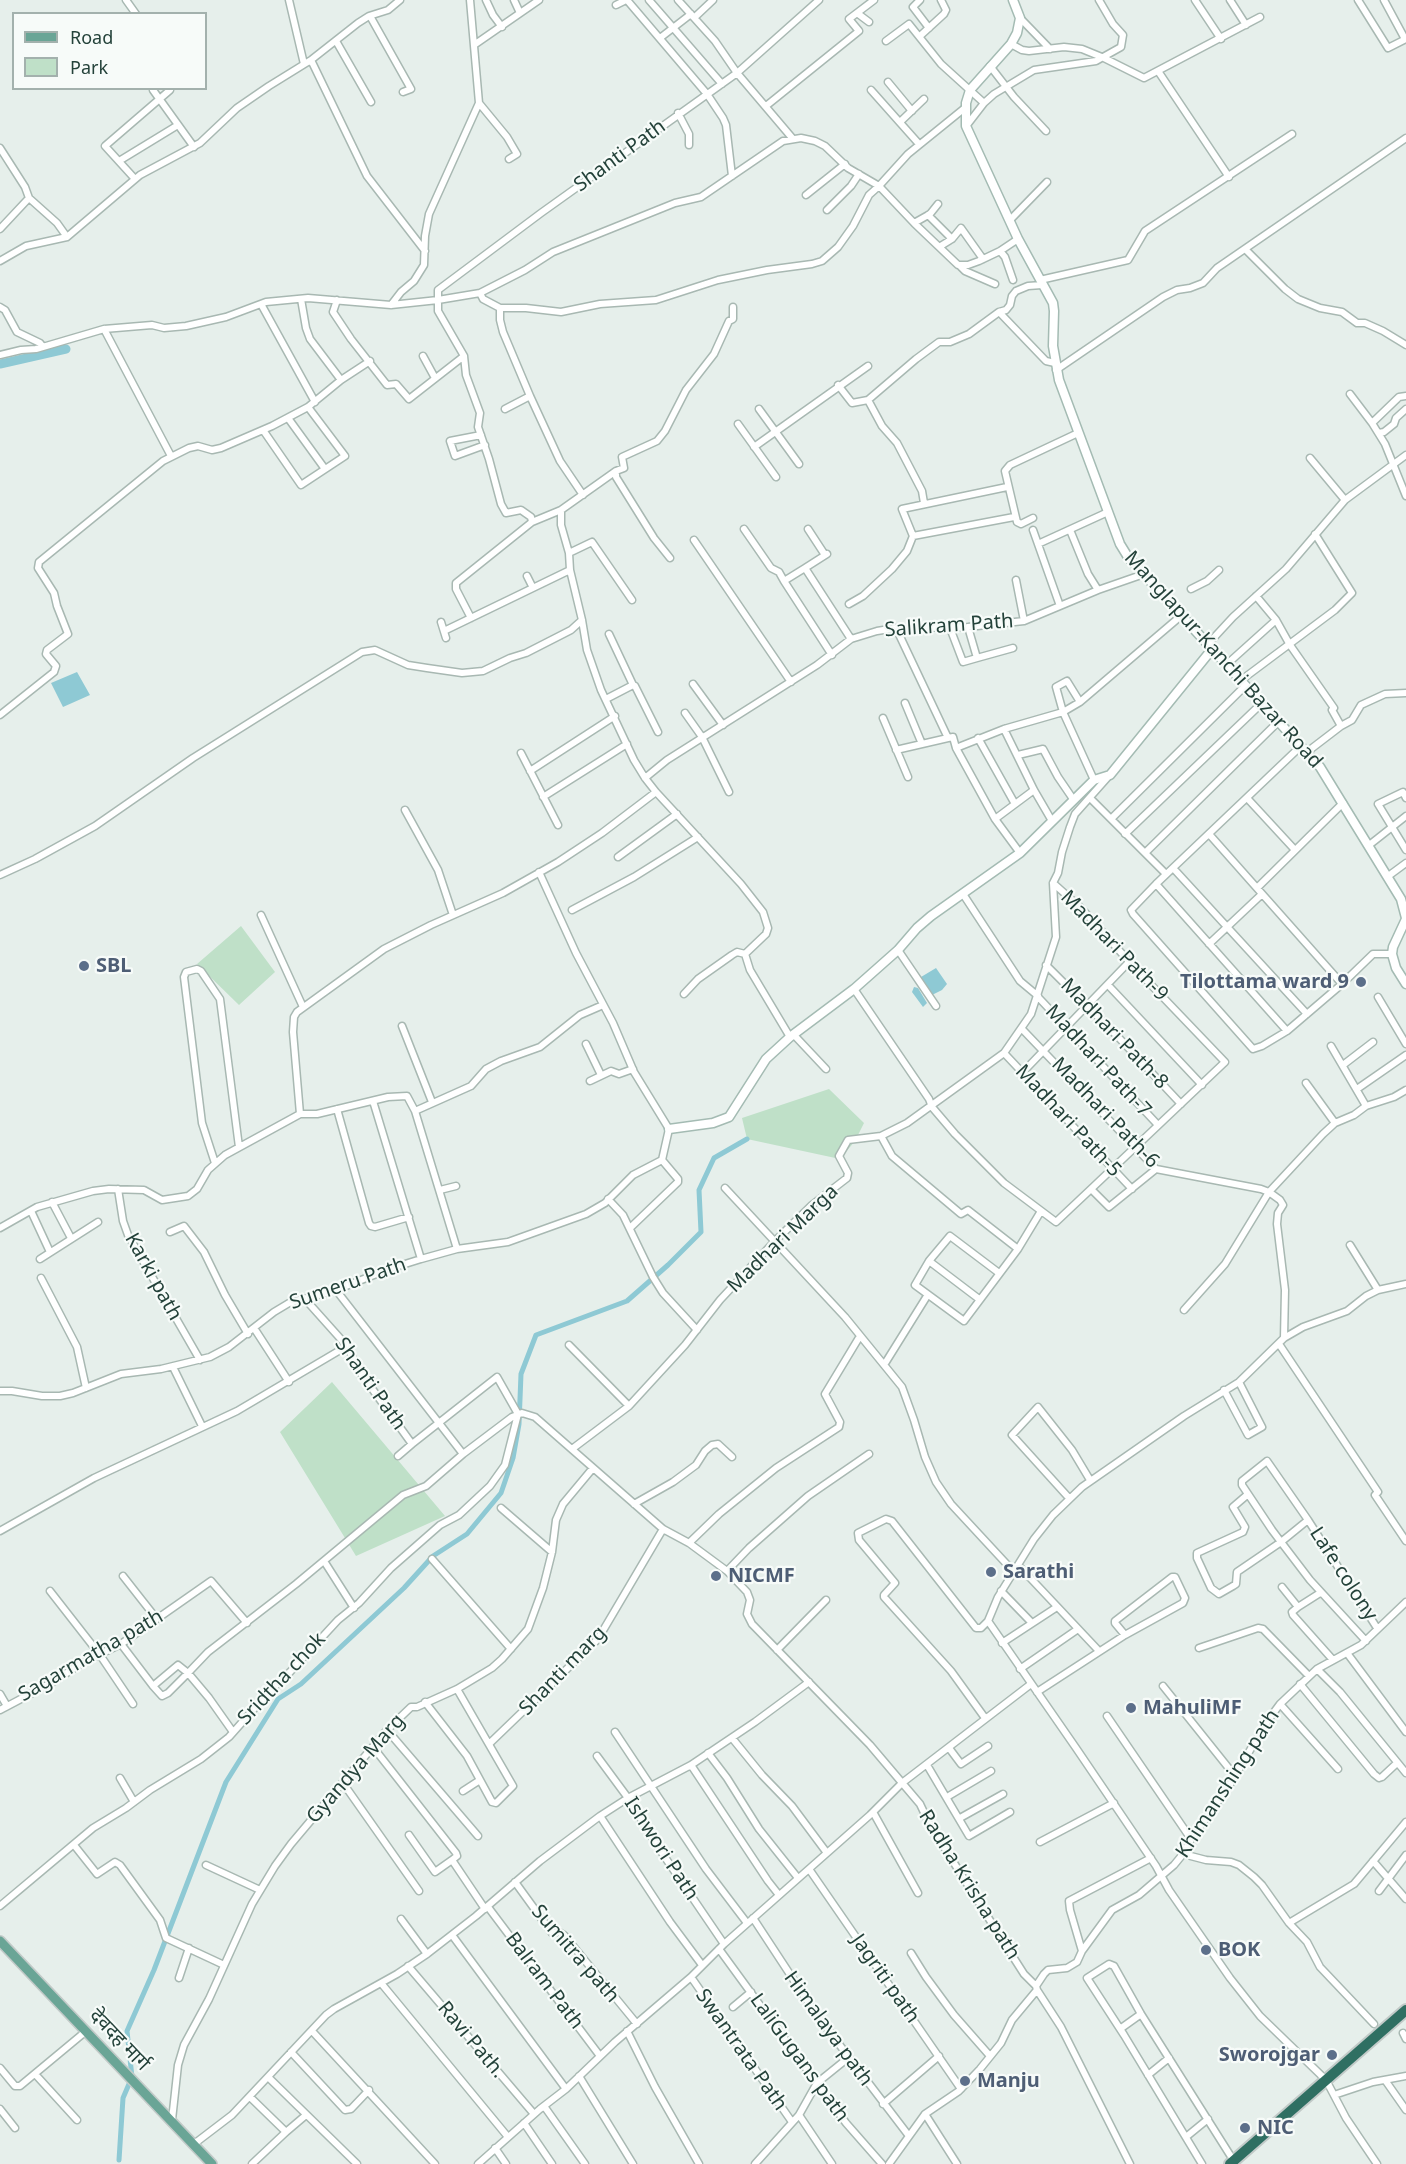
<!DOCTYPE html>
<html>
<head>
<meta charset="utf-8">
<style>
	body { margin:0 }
	#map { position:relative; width:1406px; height:2164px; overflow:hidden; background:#e6efeb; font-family:"Noto Sans",sans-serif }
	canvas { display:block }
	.legend { position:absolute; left:12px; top:12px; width:195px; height:78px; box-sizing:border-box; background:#f7fbf9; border:2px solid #a3b1ad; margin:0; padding:8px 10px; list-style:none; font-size:18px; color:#24423a }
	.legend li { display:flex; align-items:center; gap:12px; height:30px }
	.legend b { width:30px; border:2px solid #a3b1ad }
</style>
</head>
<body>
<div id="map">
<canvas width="1406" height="2164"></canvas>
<ul class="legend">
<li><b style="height:8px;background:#6aa596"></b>Road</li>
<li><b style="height:16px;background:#bfe0c8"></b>Park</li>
</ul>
</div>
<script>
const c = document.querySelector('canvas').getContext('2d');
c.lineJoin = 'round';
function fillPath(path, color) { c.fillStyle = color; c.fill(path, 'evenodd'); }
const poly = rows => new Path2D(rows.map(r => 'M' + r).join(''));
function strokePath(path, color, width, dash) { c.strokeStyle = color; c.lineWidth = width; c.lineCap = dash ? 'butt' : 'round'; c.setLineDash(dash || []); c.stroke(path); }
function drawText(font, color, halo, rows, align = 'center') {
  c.font = font + ' "Noto Sans","Noto Sans Devanagari",sans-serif'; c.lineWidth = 4.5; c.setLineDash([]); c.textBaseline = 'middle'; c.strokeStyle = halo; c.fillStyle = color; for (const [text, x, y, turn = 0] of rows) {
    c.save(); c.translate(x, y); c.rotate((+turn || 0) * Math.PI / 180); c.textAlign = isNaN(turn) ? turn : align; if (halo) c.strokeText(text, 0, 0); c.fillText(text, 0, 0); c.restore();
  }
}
const green = poly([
	[241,926,275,972,239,1005,197,964],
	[829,1089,864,1123,855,1141,840,1159,747,1139,742,1118],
	[332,1382,445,1516,356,1556,280,1432]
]);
const water = poly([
	[77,672,90,695,63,707,51,683],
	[936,968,947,984,942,990,932,995,922,981,921,977],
	[914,987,918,988,927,1003,923,1007,912,992]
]);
const canal = poly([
	[119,2160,123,2098,132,2077,127,2031,154,1970,226,1782,278,1699,301,1684,404,1588,433,1556,467,1534,501,1493,513,1458,519,1424,521,1374,536,1335,627,1301,668,1265,701,1232,699,1190,714,1158,747,1139]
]);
const river = poly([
	[0,364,66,349]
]);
const street = poly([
	[126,0,136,14],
	[289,0,304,64],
	[486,0,493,15,502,27],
	[514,0,520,13],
	[627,0,707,94,723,118,726,125,732,176],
	[649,0,722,84],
	[920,0,913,7,929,28],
	[1195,0,1221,39],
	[1230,0,1246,25],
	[1358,0,1388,48,1406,39],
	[1384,0,1405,39],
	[616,5,626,0],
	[857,13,869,22],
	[370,16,411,89,403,92],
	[695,17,713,0],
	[1020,18,1050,49],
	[920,36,944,14,946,10,941,0],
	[660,38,691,14],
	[336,41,371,102],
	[886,41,909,24,941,64,984,103],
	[1011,44,1022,50,1029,51,1064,47,1082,49,1104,58,1144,78,1260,17],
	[474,45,539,0],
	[311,60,367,176,425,251],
	[990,66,1014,97,1046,131],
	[1158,71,1229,177],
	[888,82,912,111],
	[153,90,194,147],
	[871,90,919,144],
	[479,103,507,137,517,154,509,159],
	[766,106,859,31,849,19,874,0],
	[678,113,689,134,689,145],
	[900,122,924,99],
	[967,125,984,103,994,94,1034,70,1096,61,1121,47,1123,35,1113,24,1099,0],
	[793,139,737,73,819,0],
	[0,148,25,187,29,198,57,223,67,237],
	[119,161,178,125],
	[135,179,105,146,170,90],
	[879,186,908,154,966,107],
	[806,195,845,164],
	[827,210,851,186,859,174],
	[928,215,952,239],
	[1010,220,1047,182],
	[914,223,930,214,938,204],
	[0,229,29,198],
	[939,247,952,239,961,228,983,259],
	[1245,249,1285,289,1298,299,1320,308,1342,312,1357,323,1365,323,1383,331,1406,345],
	[1000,251,1005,257,1013,280],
	[0,261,26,246,67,237,140,175,200,143,237,108,269,86,311,60,358,23,369,16,388,10,400,0],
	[959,265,965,271,995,284],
	[1040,280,1128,260,1145,231,1292,134],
	[480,293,483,299,500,308,526,308,561,312,600,304,656,300,718,280,767,270,812,264,822,261,838,247,853,226,869,195,879,186],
	[301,299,306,328,310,339,341,380],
	[337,300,333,312,351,339,387,385,396,384,409,399,464,356],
	[261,304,315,402],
	[391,305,401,292,414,281,424,265,425,236,429,214,479,103,470,0],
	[0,307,5,310,17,332,40,343,43,347],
	[500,308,500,320,503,332,530,396,560,461,583,495],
	[999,312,1046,361,1055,363],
	[104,329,171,456],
	[0,355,21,350,36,349,104,329,152,325,164,328,186,326,226,317,266,302,308,298,391,305,438,300,480,293,525,270,553,252,675,203,701,197,783,141,801,138,815,141,825,146,848,168,879,186,914,223,958,265,968,265,979,261,1000,251,1018,239],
	[423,356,435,378],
	[1056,370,1163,297,1177,290,1190,288,1203,283,1217,268,1406,138],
	[838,385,852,403,868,400,882,426,897,443,922,491,924,503],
	[1350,394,1372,423],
	[1406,396,1399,397,1372,423,1385,444,1406,496],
	[868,400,916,359,939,342,950,342,969,334,999,312,1006,310,1010,305,1012,296,1016,291,1028,286,1042,285],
	[505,409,530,396],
	[759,409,799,464],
	[288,418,325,469],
	[738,424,776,477],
	[263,430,301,485,345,456,308,407],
	[1379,433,1384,432,1394,424,1396,418,1406,409],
	[481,435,450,441,455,456,485,445],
	[754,447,868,366],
	[1310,458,1345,500],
	[616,471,616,477,654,538,670,558],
	[561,510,561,525,569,553,570,570,582,620,587,650,601,690,634,760,645,778,656,792,741,884,763,912,768,928,766,934,745,954,750,970,790,1037],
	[1033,518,1021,524,1017,522,1005,471,1010,465,1078,433],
	[532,522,531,517,521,510,506,513,501,504,489,459,478,427,480,413,466,375,464,356,438,311,438,290,541,213,737,73,715,41,678,0],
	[744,529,771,568,779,572,784,581],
	[808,529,825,555],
	[1033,530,1060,606],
	[1070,530,1088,574,1098,590],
	[913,536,1014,517],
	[694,540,791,682],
	[1038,544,1108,512],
	[569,553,592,542,632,600],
	[805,568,827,554],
	[527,576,533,588],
	[1016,580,1024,621],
	[1191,589,1207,581,1219,570],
	[1256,596,1276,620,1290,645,1334,708,1332,710,1341,726],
	[849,604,863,596,892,569,907,551,913,536,902,509,1007,487],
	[471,618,456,589,456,583,532,522,561,510,616,471,624,468,622,457,657,441,665,431,686,390,714,354,729,321,733,319,733,307],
	[441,622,446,638],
	[896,628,948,738,953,737,956,748],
	[950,628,963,662,977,658,968,627],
	[444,631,570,570],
	[609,634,633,685],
	[1209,643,1233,617,1286,569,1345,500,1406,455],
	[832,655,784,581,805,568,851,639],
	[977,658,1013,648],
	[1226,665,1276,620],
	[1240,681,1335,610,1352,593,1315,534],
	[693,684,723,725],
	[606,699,633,685,635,686,658,732],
	[1080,702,1067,681,1056,687,1063,712,1094,780],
	[905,703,922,744],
	[685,713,702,737,729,792],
	[0,715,54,672,56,666,46,654,47,650,68,634,57,606,54,593,38,568,39,562,163,461,189,448,198,446,212,450,221,448,272,426,308,407,341,380,370,361],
	[883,718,908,777],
	[1004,729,1063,712,1080,702,1182,615],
	[978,738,1015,804],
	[1301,746,1156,884,1131,910,1133,914,1253,1049,1262,1046,1287,1031,1342,984,1373,954,1392,954],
	[896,750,948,738],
	[1307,752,1341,726,1352,720,1361,705,1385,694,1406,693],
	[521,753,558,825],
	[1018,755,1043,749,1058,777,1073,799],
	[530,771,615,716],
	[645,778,667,760,817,665,851,639,877,631,896,628,968,627,1024,621,1098,590,1144,574],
	[543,797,627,744],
	[1090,798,1166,874],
	[1247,798,1295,850],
	[1406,798,1403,792,1378,804,1406,850],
	[405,810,438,870,453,915],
	[995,819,1034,790],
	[1111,819,1245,686],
	[1125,834,1262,703],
	[1209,834,1342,984],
	[1368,846,1406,816],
	[1020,853,995,819,956,748,1004,729,1034,790,1052,821],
	[1145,853,1279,721],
	[618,857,677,814],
	[1173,868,1307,1014],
	[0,875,35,859,95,826,193,758,362,652,375,650,408,665,427,668,462,673,483,671,510,658,526,653,571,630,582,620],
	[1387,877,1406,863],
	[1053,883,1081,908,1134,967,1225,1062,1091,1189],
	[1156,884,1287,1031],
	[1257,888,1343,803],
	[963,894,1020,981,1038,996],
	[572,910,634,877,698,837],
	[261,915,303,1007],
	[1209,944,1261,895],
	[898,950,936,1006],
	[1046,965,1120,1039,1181,1104],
	[1108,985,1202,1085],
	[854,989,929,1099,932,1107,955,1134,1004,1183,1056,1222,1091,1189,1109,1207,1156,1169],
	[684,994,698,979,732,955,737,952,745,954],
	[1038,997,1158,1125],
	[1378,997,1406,1044],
	[402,1026,432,1102],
	[1022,1029,1156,1169,1261,1189,1269,1192,1280,1200,1283,1205,1278,1213,1277,1224,1285,1290,1284,1338],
	[794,1035,826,1069],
	[586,1044,601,1075],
	[1331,1046,1366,1106],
	[1004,1053,1132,1189],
	[1343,1065,1373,1042],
	[1023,1072,1129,962],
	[590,1081,611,1071,619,1074,633,1069],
	[1306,1083,1335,1123],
	[1357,1089,1406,1055],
	[373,1101,421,1259],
	[337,1109,369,1223,371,1226,375,1227,409,1217],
	[415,1111,471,1086,486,1069,501,1061,540,1047,580,1015,603,1005],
	[300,1114,293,1032,294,1017,297,1012,384,949,431,925,503,893,558,862,602,833,656,792],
	[300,1114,317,1114,388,1097,407,1096,415,1111,457,1249],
	[881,1136,892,1156,961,1214,968,1210,1018,1249],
	[215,1163,202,1123,184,977,186,972,197,969,201,971,220,999,239,1147],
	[725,1188,845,1317,902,1387,914,1420,925,1457,936,1482,951,1504,1014,1572],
	[118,1189,123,1221,128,1235,200,1360],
	[440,1190,456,1186],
	[608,1199,623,1215,653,1277,663,1293,697,1330],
	[52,1202,71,1238],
	[31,1211,50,1252],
	[0,1228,37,1207,93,1191,109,1189,144,1190,162,1200,188,1196,197,1189,208,1170,225,1155,300,1114],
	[630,1228,678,1182,678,1179,662,1160],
	[170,1232,184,1226,204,1252,225,1295,248,1334],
	[1350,1245,1378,1290],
	[40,1259,98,1222],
	[929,1261,979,1299],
	[999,1273,950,1236,929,1261,915,1285,964,1321,1018,1249,1041,1211],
	[41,1278,77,1347,86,1388],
	[336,1290,463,1454,512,1417,522,1413,535,1417,663,1529,689,1543,727,1571,747,1592,750,1600,747,1614,752,1624,870,1745,920,1804,929,1823,1001,1938,1024,1974,1036,1986],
	[305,1299,347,1346,360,1372,412,1444,497,1377,518,1414],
	[1184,1310,1225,1264,1269,1192,1323,1134,1335,1123,1354,1115,1366,1106,1394,1097,1406,1090],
	[254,1328,289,1382],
	[1279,1344,1378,1492,1375,1495,1406,1541],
	[569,1345,629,1406],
	[884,1365,927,1296],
	[173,1367,202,1426],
	[1224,1390,1248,1435,1262,1427,1239,1382],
	[0,1391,12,1391,42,1396,60,1396,73,1393,121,1374,161,1369,210,1357,229,1347,274,1312,289,1303,336,1290,389,1269,421,1259,457,1249,508,1242,586,1214,605,1203,633,1175,662,1160,669,1129,634,1072,613,1023,576,953,539,872],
	[572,1449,629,1406,685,1345,720,1300,774,1242,812,1205,847,1178,848,1173,839,1156,848,1140,881,1136,907,1123,1004,1053,1031,1014,1056,937,1053,883,1058,873,1062,852,1070,827,1075,814,1107,778],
	[398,1456,412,1444],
	[1247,1495,1233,1507,1245,1527,1243,1532,1197,1553,1197,1558,1211,1588,1219,1594,1233,1586,1236,1584,1237,1572,1281,1542,1308,1520,1267,1461,1242,1481,1242,1485,1272,1530,1281,1542,1310,1580,1366,1641],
	[1069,1498,1012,1435,1038,1407,1072,1450,1090,1480],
	[634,1504,673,1482,696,1465,705,1451,712,1445,718,1444,732,1457],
	[501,1508,552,1552],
	[1308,1520,1377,1628],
	[0,1531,94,1478,237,1411,347,1346],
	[689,1543,719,1514,776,1468,839,1427,840,1422,825,1394,860,1336],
	[432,1559,511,1649],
	[324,1561,354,1608],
	[1019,1566,1099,1651],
	[727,1571,749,1548,808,1496,869,1454],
	[123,1576,156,1618],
	[1282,1587,1298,1607,1320,1593],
	[50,1591,100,1655,133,1704],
	[1001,1591,1032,1623],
	[1298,1607,1292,1612,1293,1615,1333,1660],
	[988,1621,1076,1748,1156,1866,1169,1890,1230,1978,1260,2016,1326,2080,1346,2118,1377,2164],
	[1002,1643,1057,1607],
	[121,1644,153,1686,162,1696,168,1693,188,1673,178,1665,153,1686],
	[1199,1648,1258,1628,1263,1629,1309,1676],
	[777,1650,826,1600],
	[1347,1653,1406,1732],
	[1020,1669,1078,1629],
	[1317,1669,1340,1692,1406,1773],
	[1300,1684,1374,1774,1379,1778,1382,1777,1397,1763],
	[1163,1686,1235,1776],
	[1037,1692,1125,1635,1183,1603,1185,1598,1175,1577,1172,1577,1115,1621,1115,1623,1125,1635],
	[0,1694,7,1706],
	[425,1702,467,1756,492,1802,496,1803,513,1786,457,1689],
	[1280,1704,1338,1769],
	[0,1710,53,1682,82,1663,121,1644,211,1581,247,1623],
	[1107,1716,1191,1839],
	[985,1718,951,1671,884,1597,884,1595,895,1583,859,1540,858,1533,886,1519,892,1521,976,1628,981,1628,988,1621,998,1597,1034,1539,1053,1515,1082,1487,1184,1416,1239,1382,1284,1338,1303,1327,1347,1311,1366,1296,1378,1290,1406,1284],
	[387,1730,478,1836],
	[233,1732,209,1698,188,1673,208,1652,296,1584,403,1495,426,1486,463,1454],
	[615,1732,706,1869,747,1923],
	[732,1738,762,1775,792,1806,827,1853],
	[490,1743,598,1639,663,1529],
	[373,1747,456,1853,457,1856,452,1860,485,1909],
	[949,1748,961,1764,988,1746],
	[708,1753,727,1778,759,1829,798,1878],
	[597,1756,628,1798,658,1847,724,1944],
	[691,1765,768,1881,779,1895],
	[927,1765,969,1836,1010,1812],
	[120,1778,134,1802],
	[343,1783,419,1891],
	[463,1791,480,1780],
	[947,1797,991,1771],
	[873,1812,918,1893],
	[600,1816,670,1922,702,1965],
	[960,1818,1003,1794],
	[409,1835,435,1872,452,1860],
	[1040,1842,1114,1803],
	[74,1845,97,1874,115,1862,120,1865,160,1920,166,1938,224,1965],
	[1183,1854,1206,1860,1231,1862,1239,1865,1254,1877,1262,1885,1289,1923,1307,1942,1320,1967,1374,2024],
	[1373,1861,1406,1899],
	[206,1865,260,1890],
	[809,1869,961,2089],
	[515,1882,552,1933,559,1932,564,1935,637,2024],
	[1379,1891,1406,1855],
	[0,1906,93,1828,126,1808,150,1790,201,1759,229,1737,269,1692,290,1672,338,1620,359,1603,391,1568,440,1525,459,1515,490,1486,505,1465,518,1414],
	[488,1907,600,2056],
	[753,1918,816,2014,909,2136],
	[401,1919,427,1954],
	[1289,1923,1354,1884,1406,1822],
	[452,1935,566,2089],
	[719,1949,846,2123,882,2164],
	[1082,1951,1070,1910,1069,1901,1151,1858],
	[911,1953,926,1977,954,2015,990,2056],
	[408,1966,534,2114],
	[691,1977,792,2122],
	[179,1978,189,1948],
	[381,1983,508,2137],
	[1037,1990,1061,2027,1130,2164],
	[733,2007,751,1992],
	[1120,2029,1141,2014],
	[312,2031,435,2164],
	[627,2031,655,2087,699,2164],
	[1403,2033,1406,2039],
	[291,2052,345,2110,351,2109,369,2090],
	[0,2068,15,2086,20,2086,85,2032],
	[35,2074,77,2120],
	[1148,2075,1169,2058],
	[579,2076,633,2164],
	[268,2077,357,2164],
	[1385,2080,1406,2110],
	[1334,2095,1373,2082,1406,2076],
	[250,2097,286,2132,306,2115],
	[883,2104,939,2056],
	[544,2106,585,2164],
	[0,2109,15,2128],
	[925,2114,957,2164],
	[799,2115,832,2164],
	[172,2120,178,2065,184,2045,209,1999,252,1904,275,1866,291,1844,387,1730,411,1707,417,1707,457,1689,492,1668,502,1659,528,1629,543,1588,552,1552,556,1520,563,1504,593,1468],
	[524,2123,552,2164],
	[1186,2137,1208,2119],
	[194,2144,232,2115,326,2015,334,2009,397,1974,427,1954,476,1916,540,1861,600,1816,628,1798,691,1765,755,1722,809,1682],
	[495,2148,506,2164],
	[252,2164,286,2132],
	[478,2164,540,2109,566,2089,615,2042,691,1977,724,1944,870,1815,902,1783,1031,1684],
	[755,2164,799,2115,817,2083,848,2058],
	[889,2164,925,2114,959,2091,980,2069,1001,2043,1012,2020,1037,1990,1036,1986,1044,1974,1048,1970,1067,1968,1077,1962,1082,1951,1112,1910,1139,1895,1174,1865,1183,1854,1191,1839,1229,1786,1266,1723,1280,1704,1317,1669,1361,1645,1406,1602],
	[1202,2164,1124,2035,1087,1978,1109,1964,1114,1966,1141,2014,1230,2155]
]);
const secondary = poly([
	[1013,0,1020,18,1017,33,1011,44,970,90,966,103,966,126,1018,239,1053,303,1054,311,1053,346,1059,380,1120,544,1128,557,1320,767,1401,899,1406,918],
	[1406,919,1393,947,1392,954,1396,968,1406,984],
	[669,1129,713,1123,729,1117,766,1059,790,1037,854,989,898,950,917,928,931,916,1020,853,1094,780,1110,775,1213,648]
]);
const primary = poly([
	[0,1941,212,2164]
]);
const highway = poly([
	[1230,2164,1406,2010]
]);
const markers = [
	[84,966,6,"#5c6f8a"],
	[1361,982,6,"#5c6f8a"],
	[991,1572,6,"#5c6f8a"],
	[716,1576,6,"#5c6f8a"],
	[1131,1708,6,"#5c6f8a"],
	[1206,1950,6,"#5c6f8a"],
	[1332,2055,6,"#5c6f8a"],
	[965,2081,6,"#5c6f8a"],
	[1245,2128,6,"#5c6f8a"]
];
const streetNames = [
	["Shanti Path",620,156,-36],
	["Salikram Path",949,626,-4],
	["Manglapur-Kanchi Bazar Road",1223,660,48],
	["Madhari Path-9",1114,946,46],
	["Madhari Path-8",1114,1034,46],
	["Madhari Path-7",1098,1061,47],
	["Madhari Path-6",1105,1113,46],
	["Madhari Path-5",1068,1121,47],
	["Madhari Marga",783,1239,-44],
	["Karki path",153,1277,61],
	["Sumeru Path",348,1284,-19],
	["Shanti Path",370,1384,55],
	["Lafe colony",1343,1574,57],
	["Sagarmatha path",91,1656,-30],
	["Shanti marg",563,1671,-46],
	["Sridtha chok",282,1679,-47],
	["Gyandya Marg",356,1769,-49],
	["Khimanshing path",1228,1784,-57],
	["Ishwori Path",661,1849,57],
	["Radha Krisha path",969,1885,58],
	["Sumitra path",575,1954,49],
	["Jagriti path",885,1979,55],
	["Balram Path",544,1981,53],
	["Himalaya path",828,2029,54],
	["देवदह मार्ग",119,2040,46],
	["Ravi Path.",471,2040,50],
	["Swantrata Path",741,2050,55],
	["LaliGugans path",799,2058,54]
];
const serviceNames = [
	["SBL",96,966],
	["Tilottama ward 9",1349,982,"right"],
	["Sarathi",1003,1572],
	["NICMF",728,1576],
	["MahuliMF",1143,1708],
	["BOK",1218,1950],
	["Sworojgar",1320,2055,"right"],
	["Manju",977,2081],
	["NIC",1257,2128]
];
fillPath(green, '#bfe0c8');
fillPath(water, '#8ec9d4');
strokePath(canal, '#8ec9d4', 5);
strokePath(river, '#8ec9d4', 9);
strokePath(street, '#a8b8b2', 9);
strokePath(secondary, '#a4bbb3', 11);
strokePath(primary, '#c2cac8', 12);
strokePath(highway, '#c2cac8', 14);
strokePath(street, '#fff', 6);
strokePath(secondary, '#fff', 8);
strokePath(primary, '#6aa596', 9);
strokePath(highway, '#2f6f62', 10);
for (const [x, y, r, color] of markers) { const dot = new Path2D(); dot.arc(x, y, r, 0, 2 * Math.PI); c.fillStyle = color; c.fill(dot); strokePath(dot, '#f7fbf9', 2); }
drawText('20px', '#24423a', '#f7fbf9', streetNames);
drawText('bold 20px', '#4e5e75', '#f7fbf9', serviceNames, 'left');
</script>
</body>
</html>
